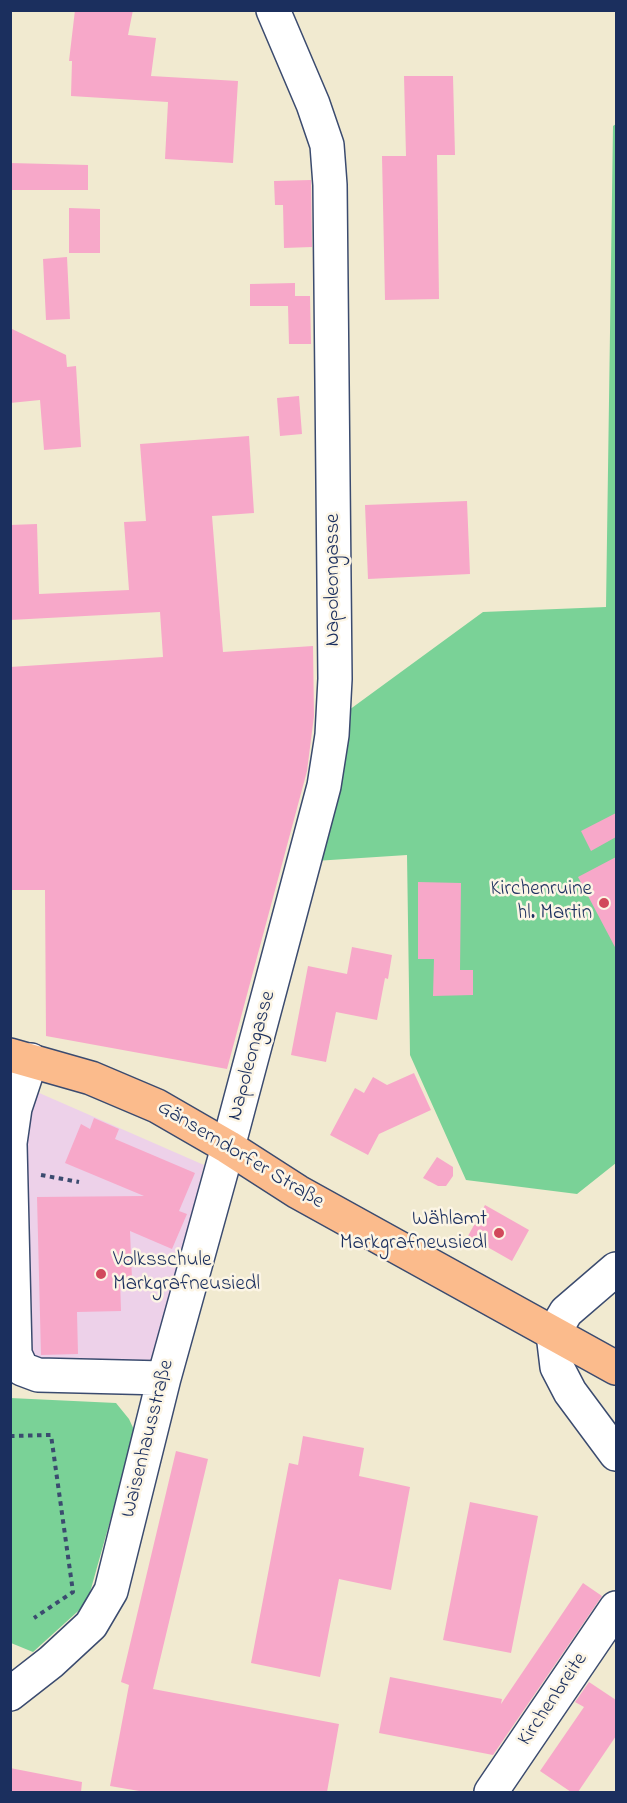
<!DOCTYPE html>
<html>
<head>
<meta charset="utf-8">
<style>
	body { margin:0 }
	#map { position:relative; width:627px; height:1803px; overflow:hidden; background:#f1ead0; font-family:"Indie Flower",sans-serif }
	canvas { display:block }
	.frame { position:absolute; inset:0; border:12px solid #1b2f5e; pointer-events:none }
</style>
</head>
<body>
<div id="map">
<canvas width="627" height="1803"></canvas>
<div class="frame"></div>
</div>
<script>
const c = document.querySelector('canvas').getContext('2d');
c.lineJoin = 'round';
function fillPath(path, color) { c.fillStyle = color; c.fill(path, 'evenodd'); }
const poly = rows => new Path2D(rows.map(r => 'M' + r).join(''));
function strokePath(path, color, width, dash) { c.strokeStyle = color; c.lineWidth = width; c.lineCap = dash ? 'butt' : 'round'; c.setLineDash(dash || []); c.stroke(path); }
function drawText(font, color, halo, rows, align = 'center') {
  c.font = font + ' "Indie Flower",sans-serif'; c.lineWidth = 5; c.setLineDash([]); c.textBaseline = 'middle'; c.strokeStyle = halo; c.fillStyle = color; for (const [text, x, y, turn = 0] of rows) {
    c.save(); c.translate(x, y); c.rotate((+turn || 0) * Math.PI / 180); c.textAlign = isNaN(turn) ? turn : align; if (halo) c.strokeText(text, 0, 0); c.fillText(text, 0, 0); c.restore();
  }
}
const built = poly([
	[37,1092,204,1165,157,1358,149,1364,33,1358,28,1350,26,1126]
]);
const green = poly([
	[616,124,616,1163,577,1194,466,1180,410,1055,407,855,315,861,349,710,483,612,606,607,613,126],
	[10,1398,116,1403,129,1419,135,1432,87,1603,33,1652,11,1643]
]);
const building = poly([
	[75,10,133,10,128,35,156,38,151,76,238,81,233,163,165,159,168,102,71,96,72,61,69,61],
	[404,76,453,76,455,155,437,155,439,299,385,300,382,156,406,156],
	[10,163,88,165,88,190,10,190],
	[311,180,312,247,284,248,283,205,275,205,274,181],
	[69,208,100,209,100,253,69,253],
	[67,257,70,319,46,320,43,259],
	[295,283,295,296,310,296,311,344,289,344,288,306,250,306,250,284],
	[10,328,66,355,67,367,76,366,81,447,44,450,40,400,10,403],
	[299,396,302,434,280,436,277,398],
	[249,436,254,513,212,516,223,652,313,646,314,716,307,771,227,1069,46,1036,45,890,10,890,10,667,163,657,160,612,10,620,10,525,37,524,39,594,129,590,124,522,146,521,140,444],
	[467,501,470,574,368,579,365,505],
	[616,813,616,837,591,851,581,831],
	[616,857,616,949,578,877],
	[418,882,461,883,460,970,473,970,473,995,433,996,434,959,418,959],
	[352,947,392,955,388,979,385,978,377,1020,336,1012,326,1062,291,1055,308,966,347,974],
	[414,1073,431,1110,379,1134,368,1155,330,1135,355,1088,364,1093,373,1077,387,1085],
	[94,1118,119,1129,115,1139,195,1173,179,1211,187,1214,172,1249,130,1231,132,1279,120,1279,121,1311,77,1312,78,1354,41,1355,37,1197,144,1196,65,1163,81,1124,90,1129],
	[437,1157,453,1167,453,1176,446,1186,438,1186,423,1178],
	[485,1205,529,1230,512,1261,468,1236],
	[303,1436,364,1448,359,1476,410,1487,391,1590,339,1579,320,1677,251,1663,289,1463,298,1465],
	[176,1451,208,1459,153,1689,339,1724,327,1792,145,1792,110,1786,129,1685,121,1682],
	[470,1502,538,1516,511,1653,443,1640],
	[583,1583,602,1596,493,1755,379,1733,390,1677,502,1699,501,1704],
	[589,1682,616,1700,616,1736,578,1792,571,1792,540,1771,584,1707,575,1702],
	[10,1768,82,1782,81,1792,10,1792]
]);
const path = poly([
	[41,1175,79,1182],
	[10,1436,51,1435,73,1592,34,1618]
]);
const minor = poly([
	[10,1143,15,1108,31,1060],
	[10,1144,15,1354,22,1369,38,1375,164,1378],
	[616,1269,566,1312,553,1334,557,1367,570,1392,616,1454],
	[10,1694,51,1662,91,1625,111,1591,164,1378,228,1147,324,786,332,735,335,679,330,185,327,145,313,104,273,10],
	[491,1792,616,1608]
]);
const major = poly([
	[10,1055,91,1078,157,1106,228,1147,298,1192,616,1368]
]);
const markers = [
	[604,903,6,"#d1495b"],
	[499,1233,6,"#d1495b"],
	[101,1274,6,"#d1495b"]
];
const streetNames = [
	["Napoleongasse",335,580,-90],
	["Napoleongasse",253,1056,-75],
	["Gänserndorfer Straße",240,1156,31],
	["Waisenhausstraße",149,1439,-76],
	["Kirchenbreite",554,1700,-56]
];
const poiNames = [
	["Kirchenruine",592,891],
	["hl. Martin",592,915],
	["Wählamt",487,1221],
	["Markgrafneusiedl",487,1245],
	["Volksschule",113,1262,"left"],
	["Markgrafneusiedl",113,1286,"left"]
];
fillPath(built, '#edd1e9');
fillPath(green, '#7ad297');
fillPath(building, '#f7a8c9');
strokePath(minor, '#3b4b6f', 36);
strokePath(major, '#3b4b6f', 36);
strokePath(path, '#3b4b6f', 4, [4.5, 4.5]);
strokePath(minor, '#fff', 33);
strokePath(major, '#fbbb8c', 33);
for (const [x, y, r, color] of markers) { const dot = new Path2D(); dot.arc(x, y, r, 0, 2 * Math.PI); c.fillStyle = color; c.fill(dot); strokePath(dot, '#fcf5e5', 2); }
drawText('21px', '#1b2f5e', '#fcf5e5', streetNames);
drawText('21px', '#1b2f5e', '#fcf5e5', poiNames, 'right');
</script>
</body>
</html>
